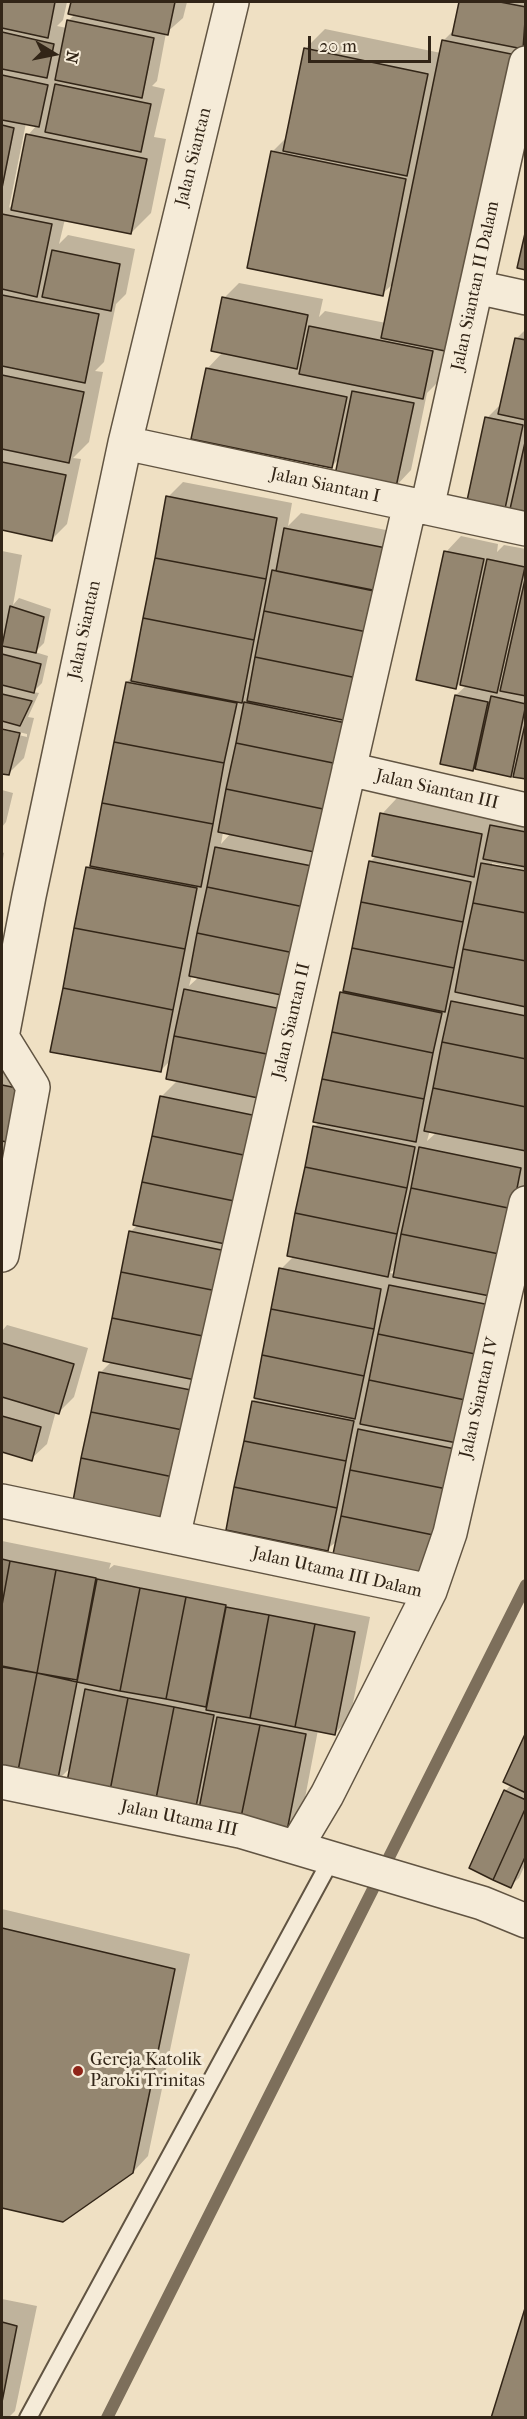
<!DOCTYPE html>
<html>
<head>
<meta charset="utf-8">
<style>
	body { margin:0 }
	#map { position:relative; width:527px; height:2419px; overflow:hidden; background:#efe0c3; font-family:"IM FELL French Canon",serif }
	canvas { display:block }
	.frame { position:absolute; inset:0; border:3px solid #322517; pointer-events:none }
	.north { position:absolute; left:24px; top:24px; width:60px; height:60px; -webkit-text-stroke:4px #f5ebd8; paint-order:stroke; rotate:100deg; font-size:16px; font-weight:700; line-height:24px; text-align:center; color:#322517 }
	.north::after { content:''; display:block; margin:auto; width:21px; height:27px; background:#322517; clip-path:polygon(50% 0,100% 100%,50% 72%,0 100%) }
	.scale { position:absolute; left:308px; top:36px; width:123px; height:27px; box-sizing:border-box; border:3px solid #322517; border-top:0; padding-left:8px; font-size:18px; line-height:21px; white-space:nowrap; color:#322517; -webkit-text-stroke:4px #f5ebd8; paint-order:stroke }
</style>
</head>
<body>
<div id="map">
<canvas width="527" height="2419"></canvas>
<div class="frame"></div>
<div class="north">N</div>
<div class="scale">20 m</div>
</div>
<script>
const c = document.querySelector('canvas').getContext('2d');
c.lineJoin = 'round';
function fillPath(path, color) { c.fillStyle = color; c.fill(path, 'evenodd'); }
const poly = rows => new Path2D(rows.map(r => 'M' + r).join(''));
function strokePath(path, color, width, dash) { c.strokeStyle = color; c.lineWidth = width; c.lineCap = dash ? 'butt' : 'round'; c.setLineDash(dash || []); c.stroke(path); }
function drawText(font, color, halo, rows, align = 'center') {
  c.font = font + ' "IM FELL French Canon",serif'; c.lineWidth = 6; c.setLineDash([]); c.textBaseline = 'middle'; c.strokeStyle = halo; c.fillStyle = color; for (const [text, x, y, turn = 0] of rows) {
    c.save(); c.translate(x, y); c.rotate((+turn || 0) * Math.PI / 180); c.textAlign = isNaN(turn) ? turn : align; if (halo) c.strokeText(text, 0, 0); c.fillText(text, 0, 0); c.restore();
  }
}
const shadow = poly([
	[2,2,67,2,63,20,57,26,67,28,69,20,75,14,70,13,72,2,187,2,183,18,166,33,157,81,152,86,165,89,154,137,166,139,151,213,131,233,65,219,59,244,68,235,135,249,126,294,116,304,104,362,95,371,103,372,89,442,73,458,81,459,67,524,52,539,2,529],
	[26,123,37,125,28,135,14,203,9,208],
	[461,2,526,2,526,116,445,350,438,382,427,393,411,470,396,486,340,458,331,467,207,369,223,352,224,298,239,283,323,299,319,317,325,311,386,323,394,283,382,294,272,152,287,137,305,49,325,29,441,53,443,41,455,29],
	[526,329,526,520,512,507,502,516,487,418,502,403,516,339],
	[183,482,292,503,288,526,301,513,401,533,220,1365,75,1500,101,1372,112,1361,130,1232,138,1225,161,1097,178,1080,171,1060,160,1071,87,868,92,863,127,682,134,675,168,497],
	[223,832,231,833,221,844],
	[192,975,199,977,189,986],
	[461,536,498,544,497,552,504,545,526,549,526,778,516,770,511,776,475,767,473,770,456,695,467,685,463,680,456,687,446,552],
	[2,551,22,555,13,605,19,598,51,609,44,643,35,652,48,656,42,683,33,692,39,693,28,717,34,718,24,758,8,774,2,772,2,731,27,737,27,734,2,728],
	[2,790,13,793,6,822,2,827],
	[397,798,499,819,526,814,526,870,492,863,492,866,526,873,526,1203,475,1435,327,1549,253,1401,257,1397,281,1269,294,1256,314,1127,320,1121,341,993,345,988,370,862,377,855,382,814],
	[430,1130,437,1132,427,1141],
	[397,1266,395,1274,390,1273],
	[2,852,4,853,2,865],
	[2,1067,37,1074,2,1225],
	[7,1325,88,1348,74,1397,59,1412,56,1411,47,1444,31,1459,2,1451,2,1331],
	[2,1541,111,1563,109,1569,114,1565,370,1617,350,1718,335,1733,318,1730,301,1819,285,1835,71,1767,56,1782,2,1772],
	[59,1675,79,1679,78,1684,58,1677],
	[526,1735,526,1863,519,1878,510,1886,505,1791,511,1785],
	[2,1909,190,1954,148,2156,133,2172,62,2221,2,2206],
	[2,2299,37,2306,15,2411,8,2418,2,2418]
]);
const stream = poly([
	[107,2418,526,1585]
]);
const building = poly([
	[2,2,55,2,48,38,2,28,2,2],
	[71,2,175,2,168,35,68,14,71,2],
	[459,2,500,2,526,7,523,49,452,35,459,2],
	[67,20,154,38,142,98,55,80,67,20],
	[2,32,54,44,47,78,2,69,2,32],
	[442,40,521,56,460,354,381,338,442,40],
	[304,48,428,74,407,176,283,151,304,48],
	[2,75,48,85,39,127,2,120,2,75],
	[55,84,151,104,141,152,45,132,55,84],
	[2,125,14,128,2,188,2,125],
	[26,134,147,159,131,234,11,210,26,134],
	[271,151,406,179,383,296,247,268,271,151],
	[2,214,52,224,37,297,2,289,2,214],
	[526,229,526,270,517,268,526,229],
	[52,250,120,264,111,311,42,297,52,250],
	[2,295,99,314,85,383,2,366,2,295],
	[222,297,308,315,297,369,211,351,222,297],
	[309,326,433,351,423,399,299,374,309,326],
	[515,338,526,340,526,420,498,414,515,338],
	[206,368,347,397,332,468,191,439,206,368],
	[2,375,84,392,69,463,2,449,2,375],
	[352,391,414,403,396,487,335,475,352,391],
	[485,417,523,425,503,518,465,510,485,417],
	[526,438,526,522,508,518,526,438],
	[2,462,66,475,52,541,2,530,2,462],
	[166,496,277,518,266,579,155,558,166,496],
	[284,528,386,548,378,591,276,571,284,528],
	[444,551,484,559,456,689,416,680,444,551],
	[155,558,266,579,254,640,143,618,155,558],
	[487,559,525,567,497,693,460,685,487,559],
	[272,570,374,591,367,632,264,611,272,570],
	[526,575,526,696,500,691,526,575],
	[10,606,44,617,36,653,2,646,10,606],
	[264,611,367,632,357,678,255,657,264,611],
	[143,618,254,640,242,703,131,681,143,618],
	[2,654,41,664,34,693,2,685,2,654],
	[255,657,357,678,348,721,247,701,255,657],
	[126,682,237,703,224,763,114,742,126,682],
	[2,694,32,701,20,726,2,721,2,694],
	[455,695,488,702,473,771,440,764,455,695],
	[491,696,526,704,511,777,475,769,491,696],
	[244,702,346,723,338,764,236,743,244,702],
	[526,720,526,779,513,777,526,720],
	[2,729,20,733,9,775,2,774,2,729],
	[114,742,224,763,213,824,102,803,114,742],
	[236,743,338,764,328,810,226,789,236,743],
	[226,789,328,810,319,853,218,832,226,789],
	[102,803,213,824,201,887,90,866,102,803],
	[380,813,482,834,474,877,372,856,380,813],
	[490,825,526,832,526,867,483,859,490,825],
	[215,847,317,867,309,908,207,887,215,847],
	[369,861,471,882,463,922,361,902,369,861],
	[481,863,526,871,526,913,473,903,481,863],
	[86,867,197,888,185,949,74,928,86,867],
	[207,887,309,908,299,954,197,933,207,887],
	[361,902,463,922,454,968,352,948,361,902],
	[473,903,526,913,526,961,463,949,473,903],
	[74,928,185,949,173,1010,63,988,74,928],
	[197,933,299,954,291,997,189,976,197,933],
	[352,948,454,968,445,1012,343,991,352,948],
	[463,949,526,961,526,1007,455,992,463,949],
	[63,988,173,1010,161,1072,50,1052,63,988],
	[184,989,286,1010,277,1056,174,1036,184,989],
	[340,992,442,1013,433,1053,332,1032,340,992],
	[451,1001,526,1016,526,1059,442,1042,451,1001],
	[332,1032,433,1053,424,1099,322,1079,332,1032],
	[174,1036,277,1056,268,1100,166,1079,174,1036],
	[442,1042,526,1059,526,1107,433,1088,442,1042],
	[322,1079,424,1099,416,1142,313,1122,322,1079],
	[2,1085,22,1089,11,1143,2,1141,2,1085],
	[433,1088,526,1107,526,1151,424,1131,433,1088],
	[160,1096,262,1117,253,1157,152,1136,160,1096],
	[313,1126,415,1147,407,1188,305,1167,313,1126],
	[152,1136,253,1157,244,1203,142,1182,152,1136],
	[419,1147,521,1168,513,1209,411,1188,419,1147],
	[305,1167,407,1188,397,1234,295,1213,305,1167],
	[142,1182,244,1203,235,1246,133,1225,142,1182],
	[411,1188,513,1209,504,1255,401,1234,411,1188],
	[295,1213,397,1234,388,1277,287,1256,295,1213],
	[129,1231,231,1252,222,1292,121,1272,129,1231],
	[401,1234,504,1255,495,1297,393,1277,401,1234],
	[279,1268,381,1289,374,1329,271,1309,279,1268],
	[121,1272,222,1292,213,1338,112,1318,121,1272],
	[389,1285,490,1305,480,1355,378,1334,389,1285],
	[271,1309,374,1329,364,1376,262,1355,271,1309],
	[112,1318,213,1338,205,1382,103,1361,112,1318],
	[378,1334,480,1355,470,1401,369,1380,378,1334],
	[2,1343,74,1364,59,1414,2,1397,2,1343],
	[262,1355,364,1376,355,1419,254,1398,262,1355],
	[99,1372,201,1392,193,1432,91,1412,99,1372],
	[369,1380,470,1401,462,1444,360,1424,369,1380],
	[252,1401,354,1421,346,1461,244,1441,252,1401],
	[91,1412,193,1432,183,1479,81,1458,91,1412],
	[2,1416,41,1427,32,1461,2,1452,2,1416],
	[358,1429,460,1450,452,1490,350,1470,358,1429],
	[244,1441,346,1461,337,1508,234,1487,244,1441],
	[81,1458,183,1479,175,1522,73,1501,81,1458],
	[350,1470,452,1490,443,1537,341,1516,350,1470],
	[234,1487,337,1508,328,1551,226,1530,234,1487],
	[341,1516,443,1537,434,1579,332,1559,341,1516],
	[2,1559,10,1561,2,1605,2,1559],
	[10,1561,56,1570,37,1673,2,1666,2,1605,10,1561],
	[56,1570,96,1578,77,1680,37,1673,56,1570],
	[97,1579,140,1588,120,1691,77,1682,97,1579],
	[140,1588,186,1597,166,1699,120,1691,140,1588],
	[186,1597,226,1605,206,1707,166,1699,186,1597],
	[226,1607,269,1615,250,1718,206,1710,226,1607],
	[269,1615,315,1624,295,1727,250,1718,269,1615],
	[315,1624,355,1632,335,1735,295,1727,315,1624],
	[2,1667,37,1673,17,1776,2,1773,2,1667],
	[37,1673,77,1682,57,1784,17,1776,37,1673],
	[85,1689,128,1698,108,1801,65,1792,85,1689],
	[128,1698,174,1707,154,1809,108,1801,128,1698],
	[174,1707,214,1715,194,1817,154,1809,174,1707],
	[217,1717,260,1725,239,1827,197,1819,217,1717],
	[260,1725,306,1734,286,1836,239,1827,260,1725],
	[526,1732,526,1793,503,1782,526,1732],
	[504,1790,526,1800,526,1807,493,1880,469,1868,504,1790],
	[526,1807,526,1855,511,1888,493,1880,526,1807],
	[2,1928,175,1969,133,2173,63,2222,2,2208,2,1928],
	[526,2305,526,2418,491,2418,526,2305],
	[2,2322,17,2326,2,2402,2,2322]
]);
const service = poly([
	[28,2418,332,1858]
]);
const minor = poly([
	[476,287,526,298],
	[125,443,526,529],
	[427,508,526,63],
	[349,769,526,810],
	[2,1255,33,1087,2,1037,29,896,125,443,232,2],
	[2,1501,430,1591],
	[173,1537,410,504],
	[2,1782,240,1831,482,1903,526,1921],
	[296,1847,327,1795,430,1591,450,1533,526,1203]
]);
const markers = [
	[78,2071,6,"#8f2418"]
];
const streetNames = [
	["Jalan Siantan",194,157,-76],
	["Jalan Siantan II Dalam",476,286,-78],
	["Jalan Siantan I",325,486,12],
	["Jalan Siantan",85,630,-78],
	["Jalan Siantan III",437,790,13],
	["Jalan Siantan II",292,1021,-77],
	["Jalan Siantan IV",480,1398,-77],
	["Jalan Utama III Dalam",337,1573,13],
	["Jalan Utama III",179,1819,12]
];
const poiNames = [
	["Gereja Katolik",90,2061],
	["Paroki Trinitas",90,2082]
];
fillPath(shadow, '#0003');
strokePath(stream, '#7d6f5b', 12);
fillPath(building, '#948670');
strokePath(building, '#322517', 1.5);
strokePath(service, '#615442', 20);
strokePath(minor, '#615442', 36);
strokePath(service, '#f5ebd8', 16);
strokePath(minor, '#f5ebd8', 33);
for (const [x, y, r, color] of markers) { const dot = new Path2D(); dot.arc(x, y, r, 0, 2 * Math.PI); c.fillStyle = color; c.fill(dot); strokePath(dot, '#f5ebd8', 2); }
drawText('18px', '#322517', '#f5ebd8', streetNames);
drawText('18px', '#322517', '#f5ebd8', poiNames, 'left');
</script>
</body>
</html>
